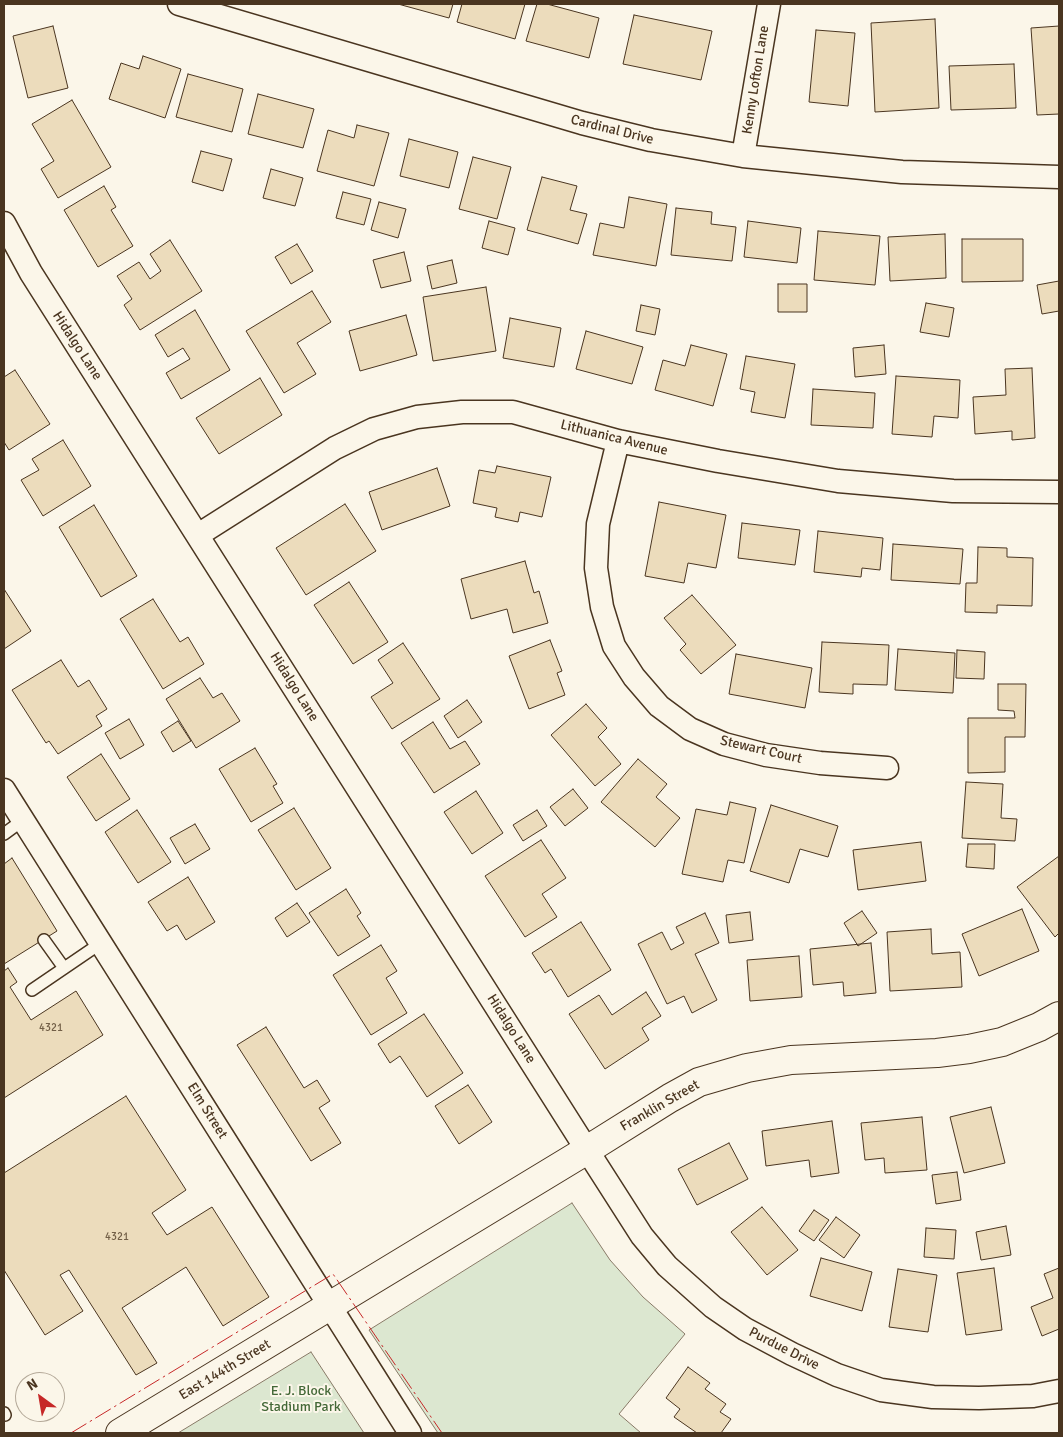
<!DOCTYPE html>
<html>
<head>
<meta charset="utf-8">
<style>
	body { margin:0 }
	#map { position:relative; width:1063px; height:1437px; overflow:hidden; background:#fbf6e9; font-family:Signika,sans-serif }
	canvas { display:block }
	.frame { position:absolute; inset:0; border:5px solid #4a3520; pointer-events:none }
	.north { position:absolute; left:15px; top:1372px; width:50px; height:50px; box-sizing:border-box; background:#fbf6e9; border:1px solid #b4a999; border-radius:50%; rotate:328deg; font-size:14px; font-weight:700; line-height:20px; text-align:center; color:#4a3520 }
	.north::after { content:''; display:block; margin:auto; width:18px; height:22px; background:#c62828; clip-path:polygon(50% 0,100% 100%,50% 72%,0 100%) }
</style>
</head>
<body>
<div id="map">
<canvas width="1063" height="1437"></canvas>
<div class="frame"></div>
<div class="north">N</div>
</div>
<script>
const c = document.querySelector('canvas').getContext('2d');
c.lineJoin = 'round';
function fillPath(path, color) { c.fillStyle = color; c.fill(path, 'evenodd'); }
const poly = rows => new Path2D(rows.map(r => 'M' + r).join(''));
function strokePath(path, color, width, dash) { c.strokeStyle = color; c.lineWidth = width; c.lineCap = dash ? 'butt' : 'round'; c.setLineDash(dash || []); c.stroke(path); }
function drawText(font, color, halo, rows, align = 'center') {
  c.font = font + ' Signika,sans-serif'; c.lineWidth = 4; c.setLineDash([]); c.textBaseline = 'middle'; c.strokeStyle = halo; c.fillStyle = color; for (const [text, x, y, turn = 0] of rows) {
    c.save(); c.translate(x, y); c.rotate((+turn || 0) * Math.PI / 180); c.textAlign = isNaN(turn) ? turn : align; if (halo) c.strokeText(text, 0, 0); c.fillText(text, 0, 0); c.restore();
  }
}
const green = poly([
	[572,1203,610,1260,643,1297,685,1334,619,1414,641,1433,438,1433,369,1330,572,1203],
	[311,1352,364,1433,178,1433,311,1352]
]);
const building = poly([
	[398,4,453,4,449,18,398,4],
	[462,4,525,4,515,39,457,22,462,4],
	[537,4,547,4,599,18,589,58,526,41,537,4],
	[634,15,712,31,701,80,623,64,634,15],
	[935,19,939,108,875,112,871,23,935,19],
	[53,26,68,88,28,98,13,36,53,26],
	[1059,26,1059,114,1037,115,1031,28,1059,26],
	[816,30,855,33,848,106,809,102,816,30],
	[143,56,181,69,165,118,109,99,121,63,139,69,143,56],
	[1014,64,1016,108,951,110,949,66,1014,64],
	[188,74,243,89,232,132,176,117,188,74],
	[258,94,314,109,303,148,248,134,258,94],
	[72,100,111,167,58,198,41,169,54,161,32,124,72,100],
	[357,125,389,133,374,186,317,171,328,130,354,138,357,125],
	[409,139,458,152,449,188,400,176,409,139],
	[201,151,232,159,223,191,192,182,201,151],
	[473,157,511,167,497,219,459,209,473,157],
	[271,169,303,178,295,206,263,198,271,169],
	[542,177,577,186,570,210,587,214,578,244,527,230,542,177],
	[104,186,116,207,111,210,133,246,98,267,64,210,104,186],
	[343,192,371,199,364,225,336,218,343,192],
	[629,197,667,204,656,266,593,255,600,223,624,228,629,197],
	[379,202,406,209,398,238,371,230,379,202],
	[676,208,712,212,711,224,736,227,732,261,671,255,676,208],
	[489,221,515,228,508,255,482,248,489,221],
	[748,221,801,228,797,263,744,257,748,221],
	[818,231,880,236,875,285,814,280,818,231],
	[945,234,946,278,890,281,888,237,945,234],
	[962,239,1023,239,1023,281,962,282,962,239],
	[170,240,202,291,140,330,124,305,132,299,117,276,139,262,150,279,161,271,150,254,170,240],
	[297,244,313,271,291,284,275,257,297,244],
	[404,252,411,281,381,288,373,260,404,252],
	[452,260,457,283,432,289,427,266,452,260],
	[1059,281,1059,311,1042,314,1037,285,1059,281],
	[778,284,807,284,807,312,778,312,778,284],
	[486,287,496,351,433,361,423,297,486,287],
	[312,291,331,322,297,343,316,374,284,393,246,331,312,291],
	[926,303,954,308,949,337,920,332,926,303],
	[641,305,660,309,655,335,636,331,641,305],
	[195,310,230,370,181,399,166,373,190,359,183,348,168,357,155,335,195,310],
	[406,315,417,355,360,371,349,331,406,315],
	[510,318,561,328,554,367,503,358,510,318],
	[586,331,643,347,632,384,576,369,586,331],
	[691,345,727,354,713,406,655,390,663,360,685,366,691,345],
	[884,345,886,374,855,377,853,348,884,345],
	[746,356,795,364,785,418,751,412,755,392,740,389,746,356],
	[1032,368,1035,438,1012,440,1012,431,975,434,973,397,1006,395,1005,369,1032,368],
	[15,370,50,424,9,450,4,442,4,377,15,370],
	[896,376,960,380,958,418,934,416,932,437,892,434,896,376],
	[260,378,282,415,219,454,196,418,260,378],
	[813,389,875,393,873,428,811,425,813,389],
	[63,440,91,486,43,516,21,480,39,470,32,459,63,440],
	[497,466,551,477,542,517,520,512,518,522,495,517,497,508,473,503,479,470,495,473,497,466],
	[437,468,450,506,382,530,369,492,437,468],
	[659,502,726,515,716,568,688,563,684,583,645,576,659,502],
	[345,504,376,551,306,595,276,548,345,504],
	[94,505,137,576,101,597,59,527,94,505],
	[742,523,800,530,795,565,738,558,742,523],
	[818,531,883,538,880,570,862,568,861,577,814,572,818,531],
	[893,544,963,549,960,584,891,580,893,544],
	[978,547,1007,548,1007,557,1033,558,1032,606,997,605,997,613,965,612,966,583,977,583,978,547],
	[525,561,534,593,539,591,548,623,513,633,507,609,471,619,461,579,525,561],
	[349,582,388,642,353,664,314,605,349,582],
	[4,589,31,631,4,649,4,589],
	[692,595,736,645,701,674,680,650,686,644,664,618,692,595],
	[153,599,180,642,188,637,204,664,163,689,120,619,153,599],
	[550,640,562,671,557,673,565,695,529,709,509,656,550,640],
	[822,642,889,645,887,685,853,684,853,694,819,692,822,642],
	[403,643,440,699,392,729,371,697,393,683,378,660,403,643],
	[898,649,955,653,953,693,895,690,898,649],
	[957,650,985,652,984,679,956,678,957,650],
	[736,654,812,668,805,708,729,694,736,654],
	[61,660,78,687,89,680,107,709,96,716,102,726,58,754,49,741,46,743,12,690,61,660],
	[200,678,213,698,222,693,240,721,196,748,166,699,200,678],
	[998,684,1026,684,1025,737,1005,737,1005,772,968,773,968,718,1015,718,1014,711,998,710,998,684],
	[467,700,482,722,458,738,444,716,467,700],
	[586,704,607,728,598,737,621,764,595,786,551,735,586,704],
	[129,719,144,745,120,759,105,733,129,719],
	[178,721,191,741,173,752,161,732,178,721],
	[433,722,450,749,465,741,480,764,434,793,401,743,433,722],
	[255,748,277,784,273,786,283,803,251,822,219,769,255,748],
	[101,754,130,799,96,821,67,777,101,754],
	[638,759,667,784,656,797,680,818,655,847,601,802,638,759],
	[966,782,1003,784,1001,818,1017,819,1015,841,962,838,966,782],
	[573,789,588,808,565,826,550,807,573,789],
	[476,791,503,833,472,854,444,812,476,791],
	[730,802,756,808,744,863,728,860,723,882,682,874,696,809,727,815,730,802],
	[771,805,838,826,828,857,800,849,789,883,750,871,771,805],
	[294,808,331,868,296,890,258,830,294,808],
	[137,810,171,862,138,883,105,832,137,810],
	[537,810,547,826,523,841,513,825,537,810],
	[195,824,210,849,185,864,170,838,195,824],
	[541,840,566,878,542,894,557,917,525,937,485,876,541,840],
	[921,842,926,881,858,890,853,850,921,842],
	[968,844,995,844,994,869,966,867,968,844],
	[1059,856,1059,933,1055,937,1017,887,1059,856],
	[12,858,57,931,4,964,4,864,12,858],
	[188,877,215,922,186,940,177,925,167,931,148,902,188,877],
	[346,889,361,913,357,916,370,936,338,956,309,913,346,889],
	[297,903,310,922,287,937,275,918,297,903],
	[1022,909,1039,951,979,976,962,934,1022,909],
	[862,911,877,933,858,946,844,923,862,911],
	[750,912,753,940,729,943,726,915,750,912],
	[705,913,719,943,695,954,717,1000,692,1013,684,996,667,1004,638,944,662,932,671,950,684,943,676,927,705,913],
	[581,922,611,970,568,997,551,969,545,973,532,953,581,922],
	[931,929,932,954,960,952,962,987,890,991,887,932,931,929],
	[871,943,876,993,844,996,843,982,813,985,810,949,871,943],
	[381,945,397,971,386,978,407,1013,371,1035,333,975,381,945],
	[799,956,802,997,750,1001,747,960,799,956],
	[8,968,17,982,10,987,31,1020,76,991,103,1035,4,1098,4,971,8,968],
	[646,992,661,1016,642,1028,649,1040,605,1069,569,1014,599,995,612,1015,646,992],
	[424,1014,463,1073,427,1097,400,1056,390,1063,378,1044,424,1014],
	[266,1027,304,1088,317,1080,330,1101,319,1108,341,1143,311,1161,237,1045,266,1027],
	[468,1085,492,1122,459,1144,435,1106,468,1085],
	[126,1096,186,1190,152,1213,167,1235,212,1207,269,1297,223,1326,186,1267,122,1308,157,1363,136,1375,69,1270,60,1275,83,1311,45,1335,4,1270,4,1173,126,1096],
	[991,1107,1005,1163,964,1173,950,1117,991,1107],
	[922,1117,927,1170,885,1173,884,1158,865,1160,861,1123,922,1117],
	[832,1121,839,1173,811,1177,809,1160,766,1166,762,1131,832,1121],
	[729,1143,748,1179,697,1205,678,1169,729,1143],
	[957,1172,961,1200,936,1204,932,1175,957,1172],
	[762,1207,798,1250,767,1275,731,1232,762,1207],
	[814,1210,829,1220,814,1241,799,1231,814,1210],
	[836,1217,860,1235,844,1258,819,1240,836,1217],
	[1006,1226,1011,1255,981,1260,976,1232,1006,1226],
	[926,1228,956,1230,954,1259,924,1257,926,1228],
	[821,1258,872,1272,862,1311,810,1296,821,1258],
	[994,1268,1002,1330,966,1335,957,1273,994,1268],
	[1059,1268,1059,1329,1042,1336,1031,1307,1053,1298,1044,1274,1059,1268],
	[898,1269,937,1275,928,1332,889,1327,898,1269],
	[688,1367,710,1383,705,1389,726,1404,720,1412,731,1419,721,1433,697,1433,674,1417,680,1409,666,1398,688,1367]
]);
const lane = poly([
	[4,834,23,820],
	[44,940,64,968],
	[32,990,101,943],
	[4,1413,5,1415]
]);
const street = poly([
	[179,4,582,123,651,140,743,156,902,172,1059,177],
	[743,156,769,4],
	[4,223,31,273,587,1150,642,1236,667,1266,713,1307,745,1329,792,1354,837,1375,881,1390,933,1397,979,1398,1033,1396,1059,1391],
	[618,441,598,524,596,568,602,607,614,646,634,677,659,706,690,729,724,744,766,755,820,763,887,768],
	[198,535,335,448,374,429,417,417,462,412,513,412,618,441,718,461,838,481,953,491,1059,492],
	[4,790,410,1433]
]);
const secondary = poly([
	[120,1433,587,1150,670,1098,699,1082,747,1068,791,1060,937,1053,969,1049,1002,1042,1039,1027,1059,1016]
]);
const power = poly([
	[71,1433,333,1274,442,1433]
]);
const numberNames = [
	["4321",51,1028],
	["4321",117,1237]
];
const streetNames = [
	["Kenny Lofton Lane",756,80,-81],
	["Cardinal Drive",612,130,14],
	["Hidalgo Lane",77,346,57],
	["Lithuanica Avenue",614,438,14],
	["Hidalgo Lane",294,687,58],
	["Stewart Court",761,750,13],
	["Hidalgo Lane",511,1029,58],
	["Franklin Street",660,1106,-30],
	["Elm Street",207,1111,58],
	["Purdue Drive",784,1349,27],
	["East 144th Street",225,1370,-31]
];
const parkNames = [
	["E. J. Block",301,1391],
	["Stadium Park",301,1407]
];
fillPath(green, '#dce7d0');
strokePath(green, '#887966', 1);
fillPath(building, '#ecdcbc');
strokePath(building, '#4a3520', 1);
strokePath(lane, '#4a3520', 14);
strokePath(street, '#4a3520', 25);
strokePath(secondary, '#4a3520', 30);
strokePath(lane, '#fbf6e9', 11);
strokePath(street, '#fbf6e9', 22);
strokePath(secondary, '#fbf6e9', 28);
strokePath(power, '#c62828', 1, [18, 4, 2.5, 4]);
drawText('11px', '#725f47', null, numberNames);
drawText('14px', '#4a3520', '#fbf6e9', streetNames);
drawText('14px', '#436837', '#fbf6e9', parkNames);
</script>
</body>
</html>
